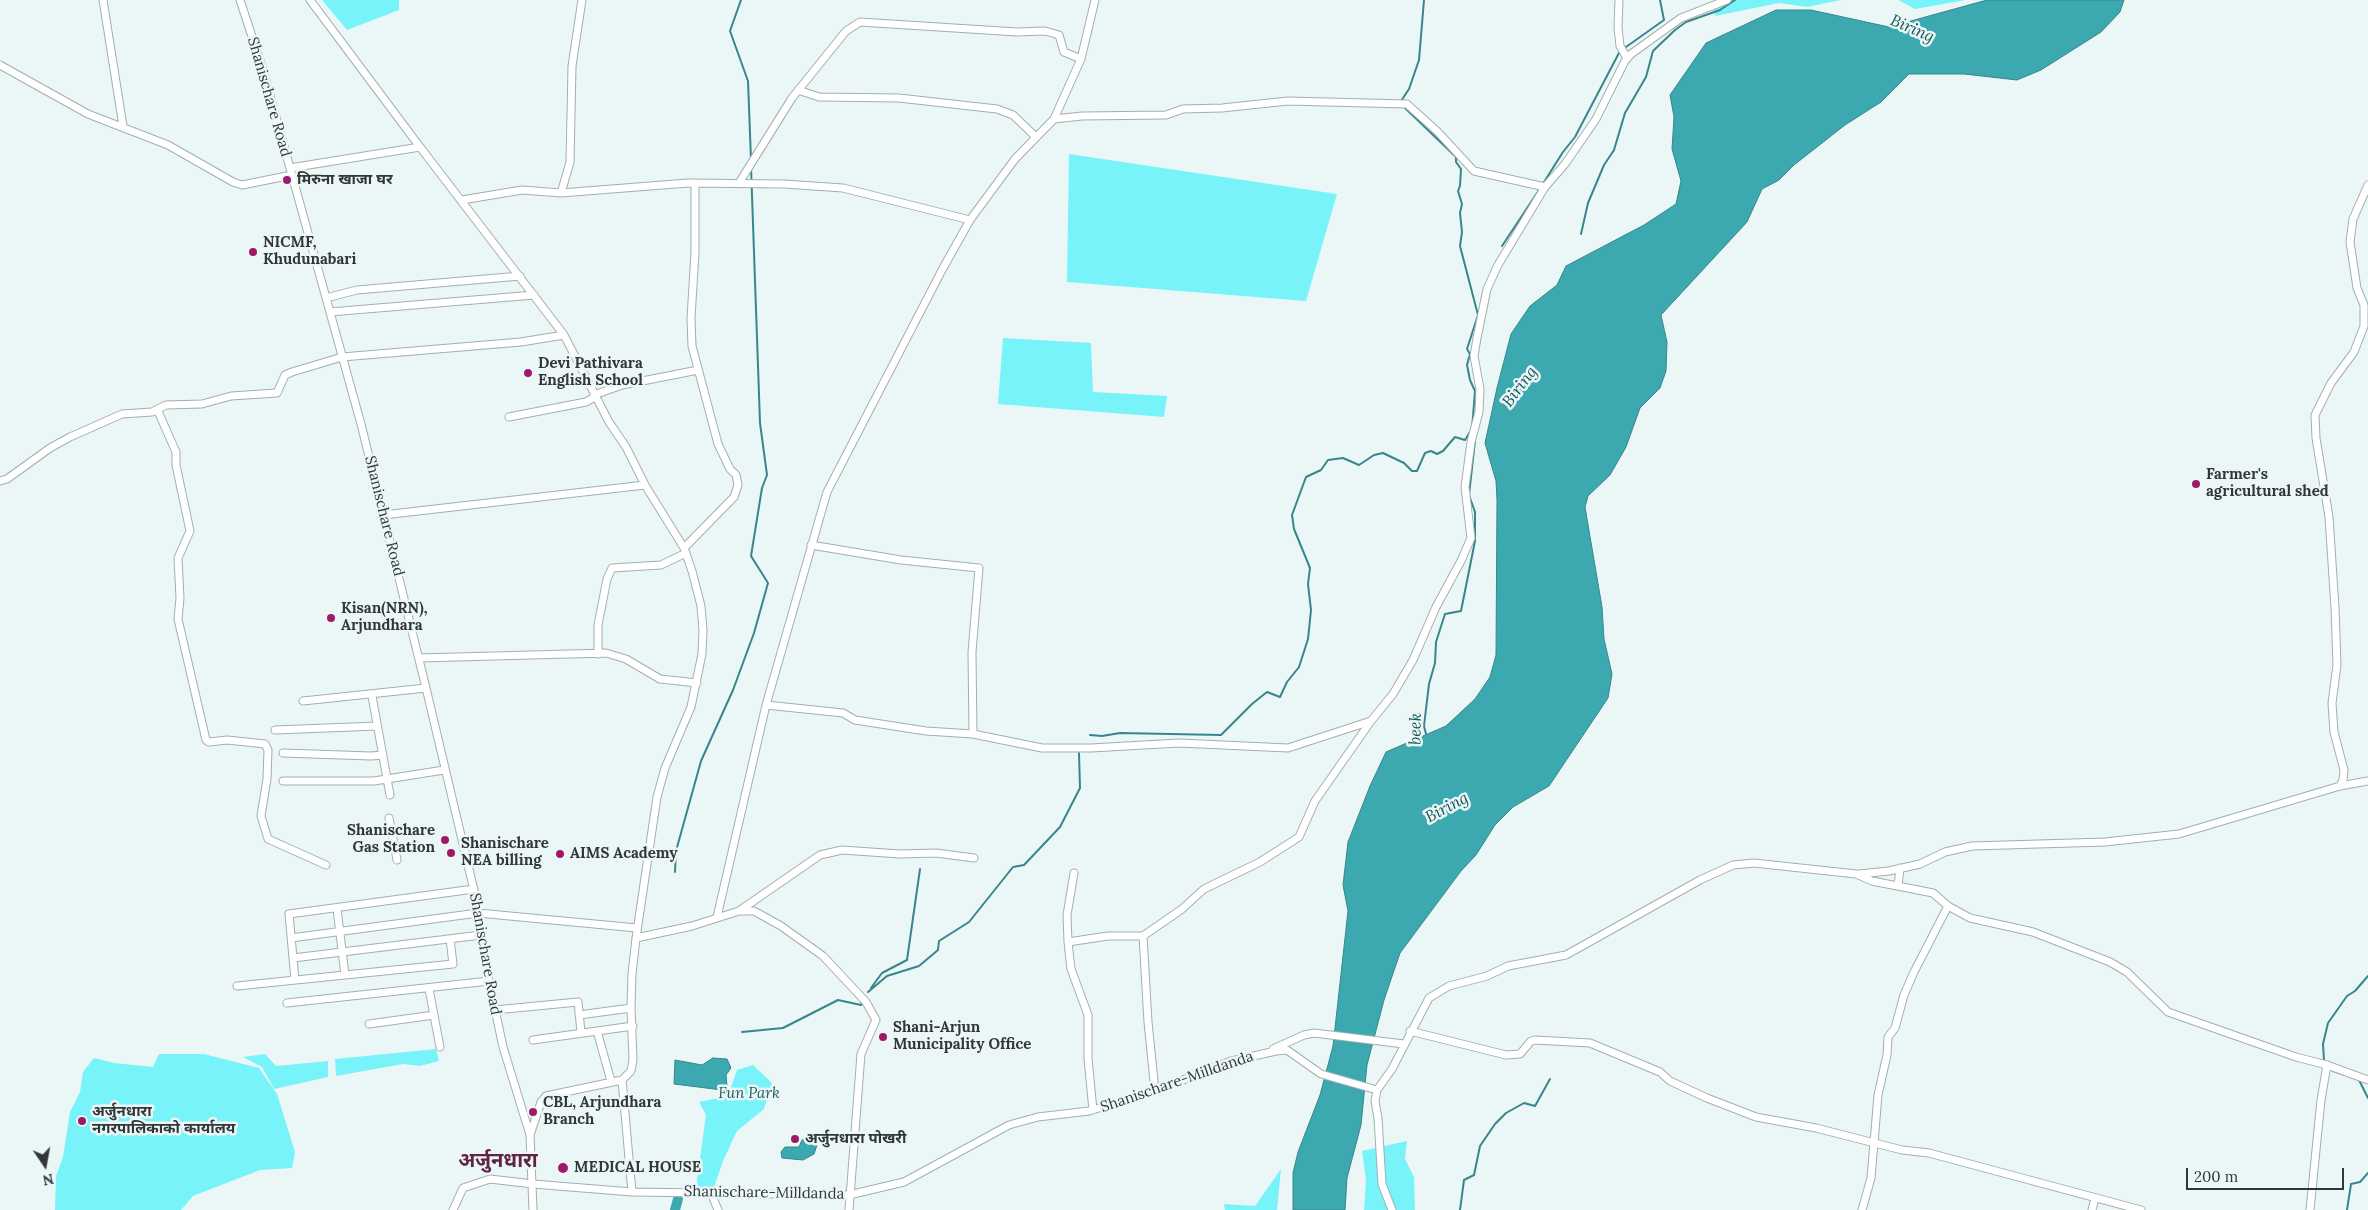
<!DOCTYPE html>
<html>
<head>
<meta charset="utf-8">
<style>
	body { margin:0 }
	#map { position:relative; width:2368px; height:1210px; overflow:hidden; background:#ebf7f7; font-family:Lora,serif }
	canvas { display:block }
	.north { position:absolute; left:20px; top:1140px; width:50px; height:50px; -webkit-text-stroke:4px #ebf7f7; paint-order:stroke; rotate:168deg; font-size:14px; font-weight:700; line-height:20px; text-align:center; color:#323637 }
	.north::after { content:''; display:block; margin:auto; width:18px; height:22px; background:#323637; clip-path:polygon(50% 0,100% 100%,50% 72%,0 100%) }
	.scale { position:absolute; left:2186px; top:1168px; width:158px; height:22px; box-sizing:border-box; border:2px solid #323637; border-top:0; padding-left:6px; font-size:15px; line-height:18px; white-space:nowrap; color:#323637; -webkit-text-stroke:4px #ebf7f7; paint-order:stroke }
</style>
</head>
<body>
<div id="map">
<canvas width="2368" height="1210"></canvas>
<div class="north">N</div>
<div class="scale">200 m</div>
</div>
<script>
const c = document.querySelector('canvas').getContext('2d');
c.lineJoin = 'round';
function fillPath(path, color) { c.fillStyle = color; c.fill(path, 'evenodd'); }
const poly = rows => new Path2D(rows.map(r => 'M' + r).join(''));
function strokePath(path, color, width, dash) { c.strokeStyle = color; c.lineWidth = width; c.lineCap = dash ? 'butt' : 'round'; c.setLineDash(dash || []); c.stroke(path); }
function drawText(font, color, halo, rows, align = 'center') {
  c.font = font + ' Lora,"Noto Sans Devanagari",serif'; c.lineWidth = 5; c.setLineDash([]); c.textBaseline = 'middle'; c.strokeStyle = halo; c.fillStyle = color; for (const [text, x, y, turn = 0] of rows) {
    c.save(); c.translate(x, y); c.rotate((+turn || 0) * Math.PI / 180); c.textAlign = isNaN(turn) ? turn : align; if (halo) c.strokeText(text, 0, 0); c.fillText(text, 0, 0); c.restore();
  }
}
const green = poly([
	[322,0,399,0,399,10,347,30],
	[1730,0,1841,0,1807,7,1779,3,1715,16,1713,7],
	[1898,0,1966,0,1915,9],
	[1069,154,1337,194,1306,301,1067,282],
	[1003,338,1091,343,1093,392,1167,396,1164,417,998,404],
	[436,1049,439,1061,420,1066,403,1064,336,1076,335,1059],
	[159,1054,204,1054,259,1068,277,1094,295,1152,292,1168,260,1170,193,1196,181,1210,55,1210,56,1176,63,1157,70,1112,80,1092,83,1072,94,1058,114,1063,153,1067],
	[265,1054,276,1066,328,1061,328,1077,274,1089,262,1067,243,1057],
	[753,1065,772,1083,764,1109,737,1131,723,1161,714,1187,696,1187,706,1115,699,1102,728,1096,737,1070],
	[1407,1141,1405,1159,1414,1177,1415,1210,1364,1210,1366,1181,1362,1151],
	[1281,1169,1277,1210,1225,1210,1224,1204,1255,1206]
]);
const water = poly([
	[1987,0,2124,0,2120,12,2101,32,2041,70,2017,80,1964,74,1909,74,1881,102,1845,125,1794,165,1779,180,1762,189,1747,222,1661,315,1667,342,1666,371,1660,388,1640,408,1626,447,1610,475,1588,496,1585,507,1602,607,1604,639,1612,674,1608,698,1549,786,1513,807,1495,825,1476,855,1461,871,1400,953,1384,1000,1367,1065,1361,1125,1347,1178,1345,1210,1293,1210,1293,1173,1298,1152,1320,1095,1333,1046,1348,911,1343,885,1348,842,1370,786,1386,752,1446,726,1475,699,1490,677,1496,655,1497,500,1496,481,1485,443,1497,388,1511,334,1530,306,1557,285,1566,266,1644,225,1676,204,1681,181,1672,149,1674,117,1670,95,1706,43,1776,10,1811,10,1889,27,1987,0],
	[713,1058,727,1059,731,1068,726,1075,727,1086,722,1090,674,1084,675,1060,702,1065,713,1058],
	[810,1136,814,1138,817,1145,814,1154,803,1160,782,1158,781,1152,785,1147,799,1147,802,1140,810,1136]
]);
const stream = poly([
	[741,0,730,31,748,81,751,160],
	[1626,47,1664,20,1660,0],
	[1401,101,1409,89,1419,60,1424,0],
	[1404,107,1456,157,1456,162,1461,169,1460,186,1458,191,1462,204,1460,213,1462,232,1460,246,1478,315,1467,349,1470,354,1467,365,1470,380,1475,391,1472,429],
	[1544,182,1563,152,1575,137,1620,51],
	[1581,234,1588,203,1604,165,1614,150,1625,113,1646,77,1653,51,1675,30,1686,22,1720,10,1735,0],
	[1502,246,1539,190],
	[1426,734,1424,726,1429,684,1435,663,1436,642,1445,614,1461,611,1475,541,1475,512,1469,495,1475,441],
	[1090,735,1102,736,1120,733,1221,735,1252,704,1267,692,1280,697,1287,682,1299,667,1308,639,1311,610,1308,584,1310,568,1294,529,1292,515,1306,477,1321,470,1328,460,1343,458,1359,465,1374,455,1383,453,1404,463,1412,471,1417,471,1425,453,1431,451,1437,454,1443,451,1455,437,1465,440,1470,432],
	[675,872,676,851,701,761,733,690,754,633,768,583,751,556,762,488,767,475,760,423,751,167],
	[871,988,882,973,907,960,920,869],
	[868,992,887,976,919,966,938,950,939,941,969,922,1013,867,1024,865,1060,827,1080,788,1079,753],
	[742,1032,783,1028,838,1000,861,1005,862,1003],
	[2324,1060,2323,1044,2328,1023,2347,996,2355,991,2368,976],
	[2333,1071,2345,1075],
	[2359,1080,2368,1098],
	[1460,1210,1464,1180,1474,1175,1480,1146,1495,1124,1506,1113,1524,1103,1535,1106,1550,1079],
	[2347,1210,2351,1184,2360,1182,2368,1173]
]);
const river = poly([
	[675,1210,678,1199]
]);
const minor = poly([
	[103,0,123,126],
	[240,0,262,67,361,424,426,688,473,886,489,981,503,1047,530,1135,533,1210],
	[1619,0,1618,28,1620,46,1627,58],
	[0,65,88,114,168,145,233,182,242,185,292,175],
	[798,90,819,97,899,98,997,109,1013,115,1036,137],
	[1054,119,1082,116,1166,115,1183,109,1222,108,1288,101,1407,104,1438,132,1474,171,1545,187,1565,164,1596,119,1625,61,1631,54,1681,18,1727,0],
	[420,147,564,335,609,422,626,447,645,485,684,548,692,571,701,606,703,630,702,654,691,707,665,768,657,797,636,938],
	[290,168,420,147,310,0],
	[739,183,792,98,846,31,860,22,1017,32,1045,31,1059,35,1064,52,1081,59],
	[561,193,570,162,572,66,582,0],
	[462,200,522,190,561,193,688,183,784,184,843,188,970,220],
	[326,298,357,290,520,276],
	[330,312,534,295],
	[594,395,622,385,698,370],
	[157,409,176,452,176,465,190,531,178,558,180,598,178,619,206,740,209,742,227,740,265,744,268,750,267,779,261,816,268,839,326,865],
	[509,417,586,402,595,397],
	[0,481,7,479,50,448,70,437,122,414,152,412,166,405,202,404,231,396,277,393,285,375,292,372,342,357,521,342,564,335],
	[383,515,645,485],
	[811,545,901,560,979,568,972,652,973,734],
	[684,548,734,497,738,485,736,475,730,469,718,444,692,346,691,318,695,253,695,185],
	[598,654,598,625,607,579,612,568,661,565,686,553],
	[419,658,606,653,626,659,660,679,697,683],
	[372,696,390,795],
	[303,701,426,688],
	[766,705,843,713,855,720,926,731,973,734,1042,748,1091,748,1179,743,1288,748,1371,721],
	[275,730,377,726],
	[283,753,371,756,383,755],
	[283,781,374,781,444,770],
	[2340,786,2343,780,2344,770,2334,732,2332,703,2337,665,2335,608,2329,517,2316,438,2315,415,2331,383,2354,352,2364,326,2364,305,2357,288,2350,242,2353,219,2368,185],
	[389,818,397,860],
	[1859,874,1889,871,1920,864,1945,852,1972,846,2105,842,2179,834,2340,786,2368,781],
	[1898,886,1900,868],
	[1948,906,1970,918,2033,932,2110,962,2127,972,2168,1012,2296,1057,2327,1065,2368,1080],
	[337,909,345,975],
	[739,911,820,855,842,850,900,854,936,853,974,858],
	[717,917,766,705,827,492,942,270,970,220,1015,159,1054,119,1081,59,1095,0],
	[1143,936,1148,1022,1155,1091],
	[291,938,478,913,637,928],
	[1068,942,1067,915,1074,873],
	[293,958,481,935],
	[295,980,289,914,474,889],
	[237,986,453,964,450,939],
	[429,989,440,1047],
	[287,1003,489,981],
	[495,1010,578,1002,581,1032],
	[579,1015,631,1008],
	[369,1024,434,1015],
	[597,1031,611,1081],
	[1410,1031,1506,1055,1520,1054,1531,1041,1535,1040,1590,1043,1660,1072,1670,1081,1707,1098,1756,1117,1816,1128,1902,1150,1929,1153,2141,1210],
	[533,1040,633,1026],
	[1273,1049,1304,1035,1314,1033,1404,1044],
	[622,1080,632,1192],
	[1093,1110,1088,1059,1088,1015,1071,969,1068,942,1108,936,1143,936,1182,909,1204,889,1260,862,1299,837,1315,801,1371,721,1393,694,1413,660,1436,607,1461,561,1471,538,1465,487,1471,442,1479,412,1480,389,1474,356,1477,338,1487,289,1498,265,1545,187],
	[530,1135,541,1102,546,1096,622,1080,631,1071,633,1060,631,1008,632,974,636,938,692,926,739,911,754,911,781,926,823,956,866,1002,876,1020,861,1054,849,1210],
	[711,1193,718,1210],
	[453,1210,463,1188,490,1179,533,1184,632,1192,849,1195,904,1182,1009,1125,1038,1117,1089,1111,1155,1091,1231,1061,1276,1051,1287,1050,1321,1074,1377,1090],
	[1392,1210,1382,1184,1378,1118,1375,1101,1377,1090,1392,1069,1429,998,1449,986,1487,976,1508,966,1566,955,1700,880,1733,865,1754,863,1856,874,1872,881,1933,893,1948,906,1914,972,1904,995,1895,1028,1888,1037,1887,1055,1878,1095,1871,1178,1862,1210],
	[2092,1210,2095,1198],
	[2310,1210,2321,1100,2327,1065]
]);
const markers = [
	[287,180,5,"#9e1969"],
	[253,252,5,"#9e1969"],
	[528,373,5,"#9e1969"],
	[2196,484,5,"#9e1969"],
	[331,618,5,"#9e1969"],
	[445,840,5,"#9e1969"],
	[451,853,5,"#9e1969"],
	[560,854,5,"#9e1969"],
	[883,1037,5,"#9e1969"],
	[533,1112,5,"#9e1969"],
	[82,1121,5,"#9e1969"],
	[795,1139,5,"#9e1969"],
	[563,1168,6,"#9e1969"]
];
const streetNames = [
	["Shanischare Road",269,97,74],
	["Shanischare Road",384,516,76],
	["Shanischare Road",485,954,80],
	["Shanischare-Milldanda",1177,1082,-19],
	["Shanischare-Milldanda",764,1193,1]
];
const poiNames = [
	["मिरुना खाजा घर",297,180],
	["NICMF,",263,243],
	["Khudunabari",263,260],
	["Devi Pathivara",538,364],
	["English School",538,381],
	["Farmer's",2206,475],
	["agricultural shed",2206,492],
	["Kisan(NRN),",341,609],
	["Arjundhara",341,626],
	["Shanischare",435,831,"right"],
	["Gas Station",435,848,"right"],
	["Shanischare",461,844],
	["NEA billing",461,861],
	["AIMS Academy",570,854],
	["Shani-Arjun",893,1028],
	["Municipality Office",893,1045],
	["CBL, Arjundhara",543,1103],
	["Branch",543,1120],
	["अर्जुनधारा",92,1112],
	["नगरपालिकाको कार्यालय",92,1129],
	["अर्जुनधारा पोखरी",805,1139],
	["MEDICAL HOUSE",574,1168]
];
const parkNames = [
	["Fun Park",749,1094]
];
const waterNames = [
	["Biring",1912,29,24],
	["Biring",1520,387,-53],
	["beek",1416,729,-89],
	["Biring",1447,808,-28]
];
const districtNames = [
	["अर्जुनधारा",498,1161]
];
fillPath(green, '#79f3fa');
fillPath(water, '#3ba9af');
strokePath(water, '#38868b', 1);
strokePath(stream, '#38868b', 2);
strokePath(river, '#3ba9af', 10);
strokePath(minor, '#a3afaf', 9);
strokePath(minor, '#fff', 7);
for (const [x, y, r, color] of markers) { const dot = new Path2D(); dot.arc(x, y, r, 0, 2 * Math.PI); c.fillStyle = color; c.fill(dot); strokePath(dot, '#ebf7f7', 2); }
drawText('15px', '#323637', '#ebf7f7', streetNames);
drawText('bold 15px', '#323637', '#ebf7f7', poiNames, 'left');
drawText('italic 15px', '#215d60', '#ebf7f7', parkNames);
drawText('italic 16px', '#175458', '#ebf7f7', waterNames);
drawText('bold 20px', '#612244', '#ebf7f7', districtNames);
</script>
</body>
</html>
